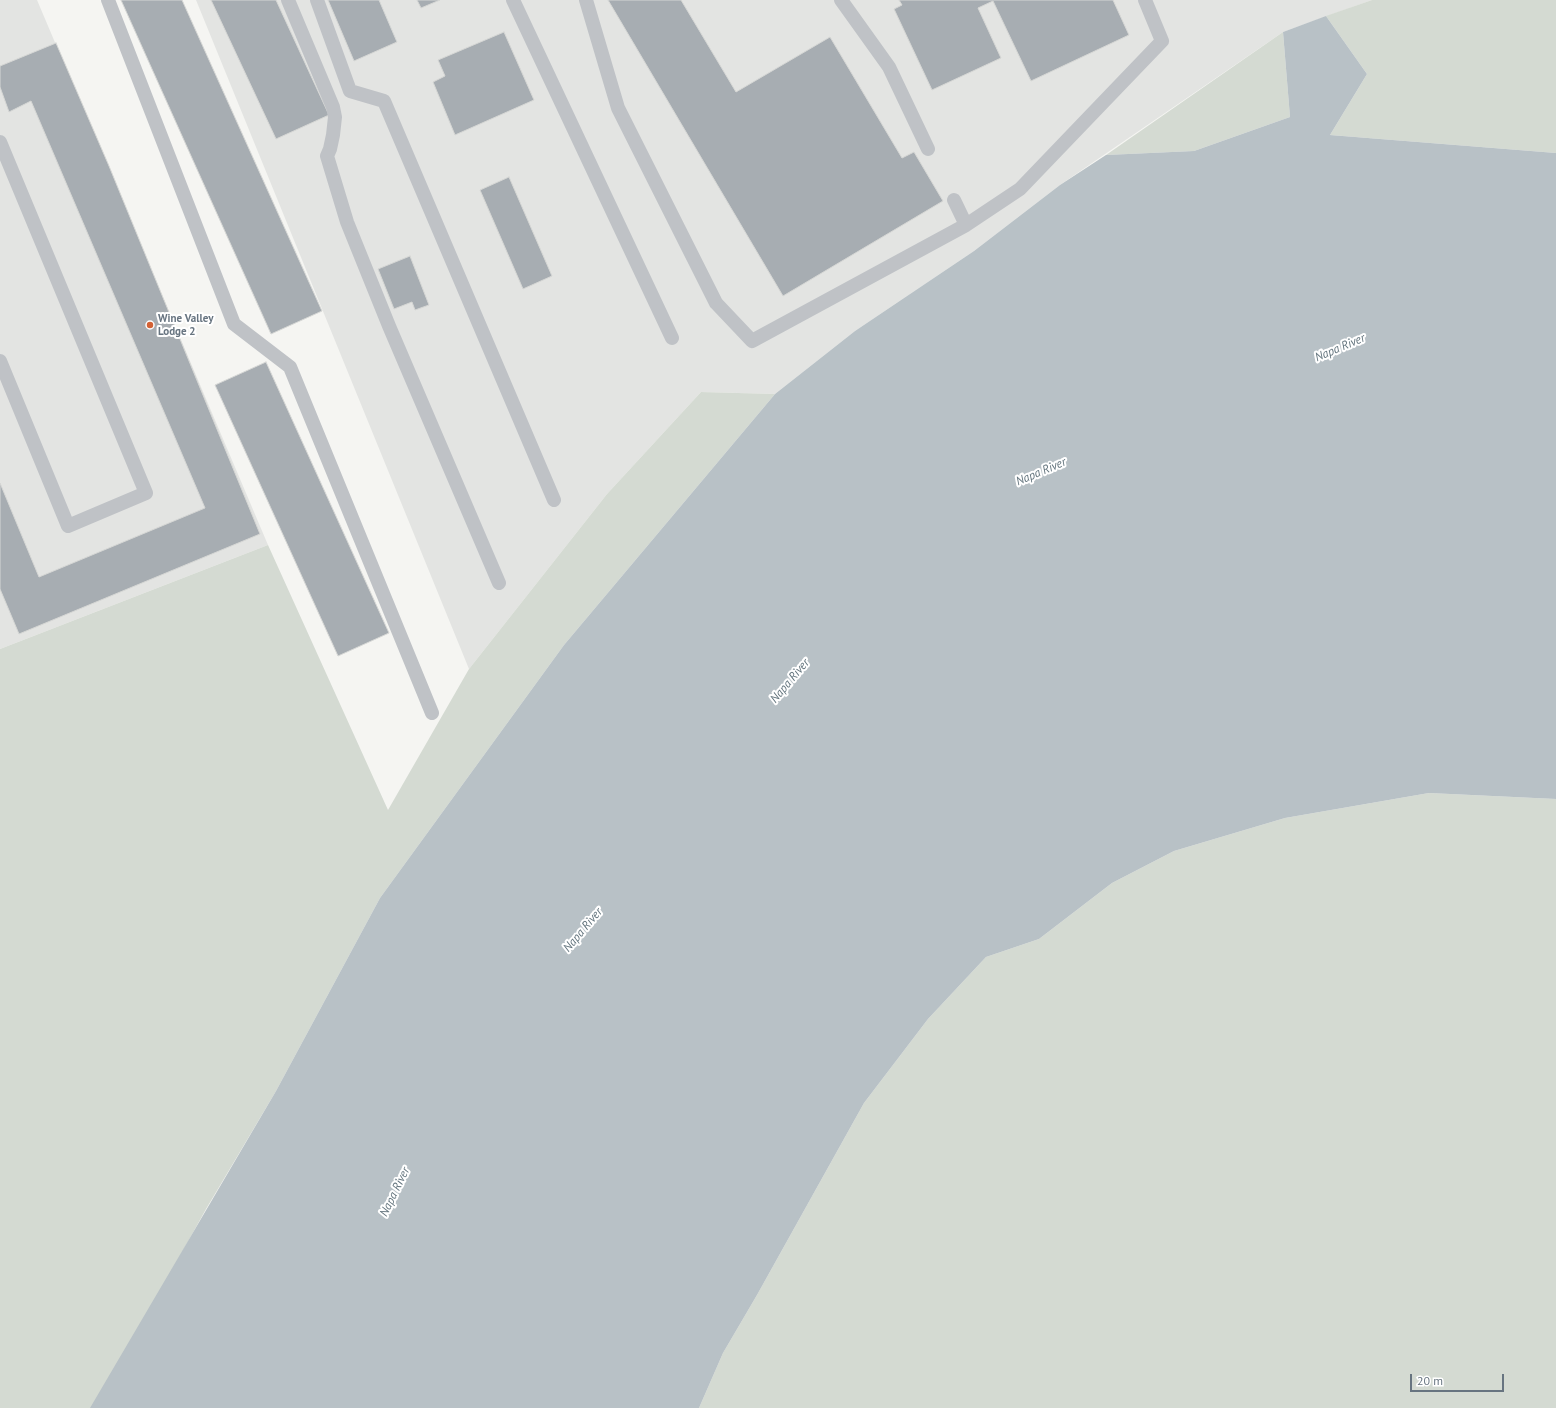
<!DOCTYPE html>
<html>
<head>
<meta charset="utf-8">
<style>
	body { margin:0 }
	#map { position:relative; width:1556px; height:1408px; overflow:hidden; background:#f5f5f2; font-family:"PT Sans",sans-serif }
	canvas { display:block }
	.scale { position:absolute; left:1410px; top:1374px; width:94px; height:18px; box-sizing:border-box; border:2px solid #677480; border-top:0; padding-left:5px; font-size:12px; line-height:14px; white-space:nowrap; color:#677480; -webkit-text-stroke:3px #fff; paint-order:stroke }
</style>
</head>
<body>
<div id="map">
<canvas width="1556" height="1408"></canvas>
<div class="scale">20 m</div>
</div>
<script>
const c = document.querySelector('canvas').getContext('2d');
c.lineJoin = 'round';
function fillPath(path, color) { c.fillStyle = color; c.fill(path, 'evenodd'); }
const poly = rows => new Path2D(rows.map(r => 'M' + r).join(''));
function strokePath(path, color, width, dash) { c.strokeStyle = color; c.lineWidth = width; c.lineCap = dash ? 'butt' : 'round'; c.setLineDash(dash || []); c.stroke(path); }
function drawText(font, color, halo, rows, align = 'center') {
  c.font = font + ' "PT Sans",sans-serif'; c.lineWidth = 4; c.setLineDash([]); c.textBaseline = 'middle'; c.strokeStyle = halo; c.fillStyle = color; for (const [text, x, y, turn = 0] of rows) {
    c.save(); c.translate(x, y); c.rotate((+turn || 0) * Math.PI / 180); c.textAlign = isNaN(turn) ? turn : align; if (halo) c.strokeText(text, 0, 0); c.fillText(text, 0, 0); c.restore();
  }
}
const built = poly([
	[0,0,37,0,268,545,0,649],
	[196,0,1372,0,1283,32,1060,185,974,251,855,331,775,394,701,392,607,494,469,669]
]);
const green = poly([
	[1372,0,1556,0,1556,153,1330,135,1367,74,1326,16],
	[1283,32,1290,117,1194,151,1106,155],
	[701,392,775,394,564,645,380,898,276,1091,206,1209,96,1408,0,1408,0,649,268,545,388,810,469,669,607,494],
	[1429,793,1556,799,1556,1408,699,1408,723,1353,757,1295,864,1103,928,1019,986,957,1039,939,1112,883,1174,851,1285,818]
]);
const water = poly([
	[1326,16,1367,74,1330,135,1556,153,1556,799,1429,793,1285,818,1174,851,1112,883,1039,939,986,957,928,1019,864,1103,757,1295,723,1353,699,1408,90,1408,276,1091,380,898,564,645,775,394,855,331,974,251,1060,185,1106,155,1194,151,1290,117,1283,32]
]);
const building = poly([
	[121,0,182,0,322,311,271,334,121,0],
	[211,0,276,0,329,115,276,139,211,0],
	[328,0,379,0,397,42,354,61,328,0],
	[417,0,440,0,421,8,417,0],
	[608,0,681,0,736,92,830,37,902,158,914,152,943,201,783,296,608,0],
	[899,0,1113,0,1129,35,1031,81,993,1,978,8,1001,58,932,90,894,9,902,5,899,0],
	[504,32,534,100,455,135,433,82,445,76,438,60,504,32],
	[56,43,109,166,260,534,19,634,0,589,0,483,39,577,205,508,31,101,9,112,0,87,0,66,56,43],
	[509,177,552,276,523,289,480,190,509,177],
	[410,256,429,305,415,310,412,302,394,309,378,269,410,256],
	[266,362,389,633,338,656,215,385,266,362]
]);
const service = poly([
	[108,0,234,324,290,367,432,713],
	[288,0,333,107,335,117,333,135,330,149,327,156,347,222,389,326,499,583],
	[317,0,350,91,384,101,554,500],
	[513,0,672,338],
	[586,0,618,108,716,303,752,341,966,225,1020,189,1162,41,1145,0],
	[841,0,889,67,928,149],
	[0,142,146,493,68,526,0,361],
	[954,200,966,225]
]);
const markers = [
	[150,325,4,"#d36235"]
];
const poiNames = [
	["Wine Valley",158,319],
	["Lodge 2",158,332]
];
const waterNames = [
	["Napa River",1340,348,-23],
	["Napa River",1041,472,-23],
	["Napa River",790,681,-50],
	["Napa River",583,930,-50],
	["Napa River",395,1192,-64]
];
fillPath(built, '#e3e4e2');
fillPath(green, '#d4dad2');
fillPath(water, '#b8c1c6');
fillPath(building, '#a7adb2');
strokePath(building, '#d6d7d5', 1);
strokePath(service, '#bfc2c6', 14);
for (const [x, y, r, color] of markers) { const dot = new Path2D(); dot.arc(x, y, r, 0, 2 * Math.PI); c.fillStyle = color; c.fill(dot); strokePath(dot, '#fff', 1.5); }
drawText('bold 11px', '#677480', '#fff', poiNames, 'left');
drawText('italic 12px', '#63747d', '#fff', waterNames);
</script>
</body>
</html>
